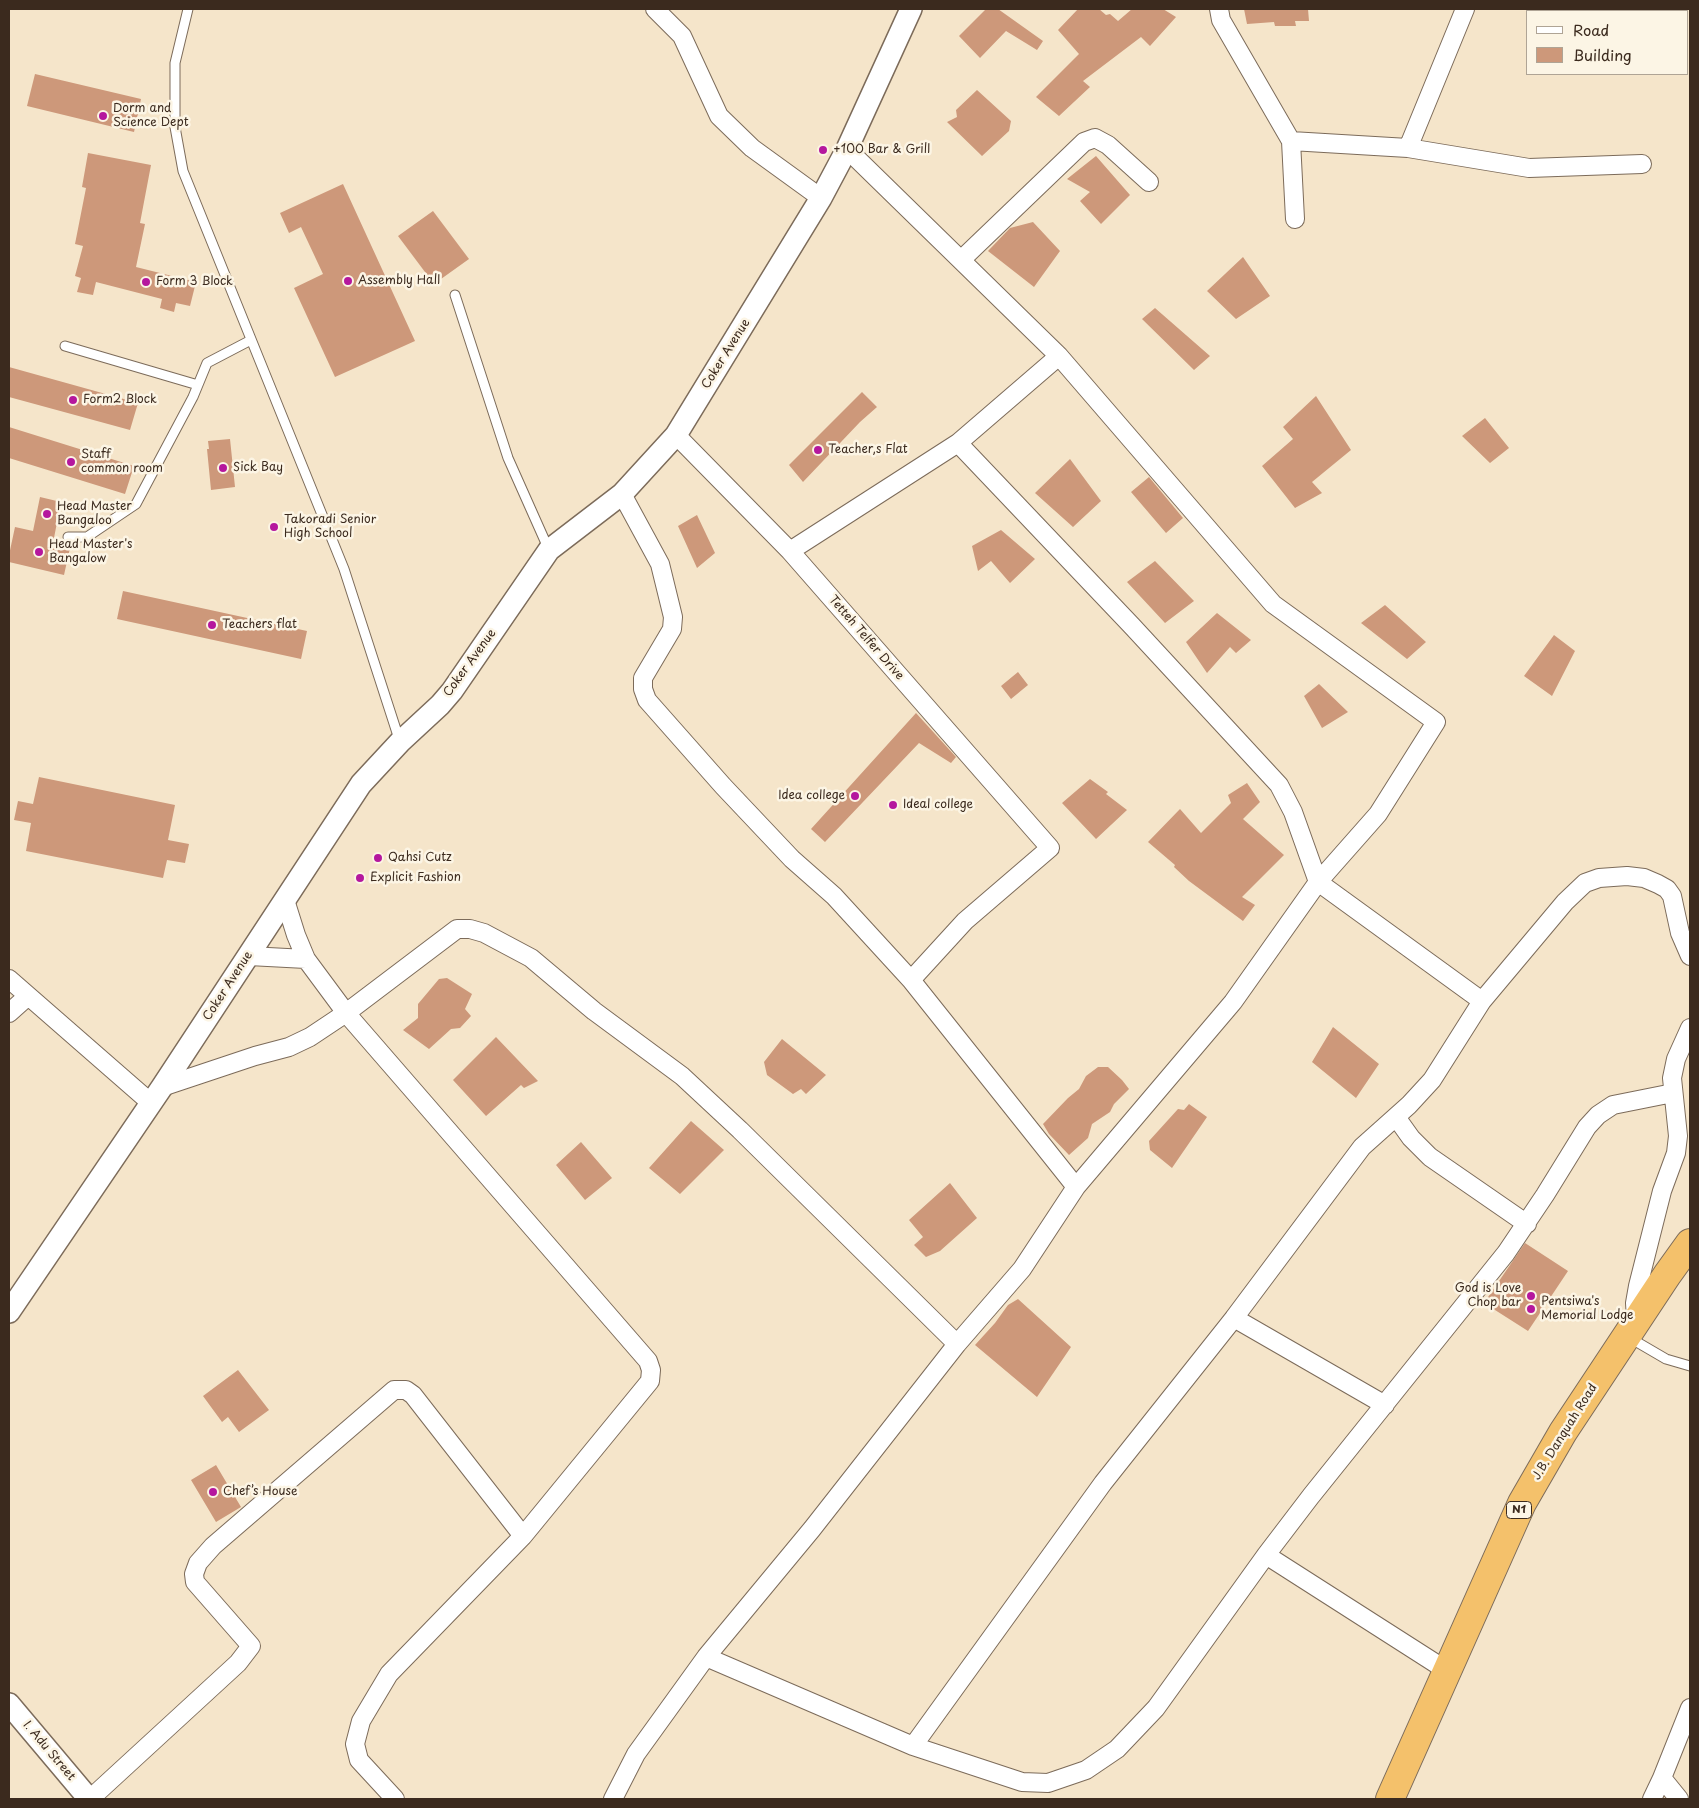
<!DOCTYPE html>
<html>
<head>
<meta charset="utf-8">
<style>
	body { margin:0 }
	#map { position:relative; width:1699px; height:1808px; overflow:hidden; background:#f5e5ca; font-family:"Playpen Sans",sans-serif }
	canvas { display:block }
	.frame { position:absolute; inset:0; border:10px solid #3b2a1e; pointer-events:none }
	.legend { position:absolute; left:1526px; top:10px; width:162px; height:65px; box-sizing:border-box; background:#fcf5e5; border:1px solid #afa495; margin:0; padding:6px 9px; list-style:none; font-size:15px; color:#3b2a1e }
	.legend li { display:flex; align-items:center; gap:10px; height:25px }
	.legend b { width:25px; border:1px solid #afa495 }
</style>
</head>
<body>
<div id="map">
<canvas width="1699" height="1808"></canvas>
<div class="frame"></div>
<ul class="legend">
<li><b style="height:6px;background:#fff"></b>Road</li>
<li><b style="height:14px;background:#cd987a"></b>Building</li>
</ul>
</div>
<script>
const c = document.querySelector('canvas').getContext('2d');
c.lineJoin = 'round';
function fillPath(path, color) { c.fillStyle = color; c.fill(path, 'evenodd'); }
const poly = rows => new Path2D(rows.map(r => 'M' + r).join(''));
function strokePath(path, color, width, dash) { c.strokeStyle = color; c.lineWidth = width; c.lineCap = dash ? 'butt' : 'round'; c.setLineDash(dash || []); c.stroke(path); }
function drawText(font, color, halo, rows, align = 'center') {
  c.font = font + ' "Playpen Sans",sans-serif'; c.lineWidth = 5; c.setLineDash([]); c.textBaseline = 'middle'; c.strokeStyle = halo; c.fillStyle = color; for (const [text, x, y, turn = 0] of rows) {
    c.save(); c.translate(x, y); c.rotate((+turn || 0) * Math.PI / 180); c.textAlign = isNaN(turn) ? turn : align; if (halo) c.strokeText(text, 0, 0); c.fillText(text, 0, 0); c.restore();
  }
}
const building = poly([
	[986,9,998,9,1043,41,1037,50,1006,31,980,58,959,36],
	[1078,9,1099,9,1106,15,1110,14,1118,21,1132,9,1163,9,1176,17,1150,46,1141,37,1083,81,1090,87,1059,116,1036,97,1079,54,1058,30],
	[1244,9,1308,9,1309,21,1295,21,1296,26,1275,26,1274,22,1247,24],
	[35,74,141,99,134,132,27,106],
	[977,90,1011,121,1009,131,982,156,947,122,957,117,956,110],
	[88,153,151,165,140,223,145,224,136,267,196,282,190,306,176,303,174,312,160,308,162,299,96,282,93,295,77,292,81,278,75,276,83,246,75,244,86,188,82,187],
	[1096,156,1130,195,1101,224,1080,201,1090,192,1067,179],
	[343,184,415,341,335,377,294,288,323,274,301,227,289,233,280,213],
	[433,211,469,259,434,284,398,236],
	[1033,222,1060,251,1034,287,988,251,1010,228],
	[1243,257,1270,296,1236,319,1207,291],
	[1155,308,1210,356,1194,370,1142,319],
	[9,367,138,403,130,430,9,397],
	[862,392,877,407,860,422,803,482,789,465],
	[1316,396,1351,450,1312,482,1322,493,1295,508,1262,466,1293,439,1283,427],
	[1485,418,1509,448,1490,463,1462,436],
	[9,427,134,466,125,494,9,458],
	[230,439,235,487,211,490,207,449,209,449,208,441],
	[1070,459,1101,501,1073,527,1035,493],
	[1149,477,1183,518,1166,533,1131,492],
	[40,497,61,502,53,543,70,548,64,575,9,562,9,555,15,527,33,531],
	[697,515,715,553,697,568,678,526],
	[1001,530,1035,559,1010,583,991,561,978,571,972,546],
	[1155,561,1194,601,1165,623,1127,582],
	[123,591,307,631,301,659,117,619],
	[1385,605,1426,642,1407,659,1361,623],
	[1217,613,1251,640,1236,653,1230,647,1207,673,1186,642],
	[1554,635,1575,651,1552,696,1524,676],
	[1018,672,1028,685,1011,699,1001,686],
	[1319,684,1348,712,1322,728,1304,696],
	[916,713,956,757,951,763,919,743,825,842,811,829],
	[39,777,175,805,168,840,189,844,185,863,167,860,163,878,26,851,31,823,14,820,18,801,33,804],
	[1090,779,1108,792,1106,794,1127,810,1096,839,1062,803],
	[1247,783,1260,802,1243,819,1284,855,1242,897,1255,905,1243,921,1189,881,1174,867,1175,865,1148,842,1180,809,1201,833,1231,803,1228,795],
	[447,978,472,994,465,1009,471,1016,460,1028,451,1029,429,1049,403,1030,418,1018,418,1004,439,979],
	[1333,1027,1379,1064,1356,1098,1312,1062],
	[496,1037,538,1081,524,1088,521,1085,486,1116,453,1080],
	[782,1039,826,1075,806,1094,801,1089,793,1094,767,1075,764,1062],
	[1098,1067,1108,1067,1122,1080,1129,1089,1114,1104,1110,1112,1092,1124,1088,1138,1069,1155,1049,1134,1043,1124,1068,1098,1079,1089,1086,1076],
	[1189,1104,1207,1117,1172,1168,1150,1150,1149,1141,1178,1109,1184,1110],
	[691,1121,724,1150,680,1194,649,1168],
	[581,1142,612,1178,585,1200,556,1165],
	[950,1183,977,1218,940,1251,926,1257,914,1245,923,1237,909,1220],
	[1525,1243,1568,1271,1528,1331,1484,1303],
	[1018,1299,1071,1347,1037,1397,975,1345,995,1323,1008,1305],
	[238,1370,269,1410,239,1432,228,1417,222,1422,203,1396],
	[216,1465,241,1507,216,1522,191,1480]
]);
const service = poly([
	[188,9,175,63,175,127,183,171,344,569,400,742],
	[455,295,508,458,549,550],
	[65,346,198,385],
	[68,537,87,537,136,504,193,397,207,363,251,340],
	[1630,1338,1666,1359,1690,1366]
]);
const minor = poly([
	[655,9,682,36,719,116,752,148,821,198],
	[1219,9,1221,20,1291,141,1295,219],
	[1291,141,1408,148,1465,9],
	[1408,148,1529,168,1642,164],
	[961,260,1084,142,1095,138,1108,145,1149,182],
	[676,435,790,551,1050,848,965,921,911,980,1076,1187],
	[958,443,1059,356],
	[622,494,660,564,673,617,672,629,643,678,643,689,647,700,723,786,792,859,834,896,911,980],
	[790,551,958,443,1132,626,1279,785,1293,812,1318,882,1482,1001],
	[285,900,296,935,306,959,346,1013,648,1361,651,1370,650,1381,523,1536,389,1674,361,1721,355,1744,359,1760,395,1799],
	[249,956,306,959],
	[9,979,151,1103],
	[9,1013,28,996],
	[162,1087,255,1056,289,1047,310,1037,346,1013,457,929,470,929,484,933,531,958,594,1011,682,1076,740,1130,957,1344],
	[1396,1117,1411,1138,1430,1157,1527,1224],
	[1234,1318,1385,1405],
	[1636,1320,1635,1303,1638,1286,1662,1191,1676,1153,1678,1136,1672,1078,1676,1059,1690,1028],
	[1266,1555,1449,1672],
	[706,1657,913,1746,1022,1782,1048,1783,1086,1770,1117,1749,1156,1708,1266,1555,1311,1496,1506,1253,1545,1195,1587,1127,1598,1115,1613,1105,1673,1093],
	[913,1746,1103,1483,1234,1318,1362,1147,1409,1105,1432,1080,1482,1001,1565,902,1585,883,1599,878,1627,876,1644,878,1658,884,1667,889,1672,896,1680,933,1690,956],
	[90,1799,238,1663,251,1646,195,1582,194,1574,198,1563,213,1546,394,1390,406,1390,413,1395,523,1536],
	[613,1799,636,1754,706,1657,812,1529,957,1344,1022,1269,1076,1187,1233,1002,1318,882,1378,814,1436,722,1273,604,1059,356,847,149],
	[1652,1799,1662,1778],
	[1679,1799,1662,1778,1690,1708]
]);
const tertiary = poly([
	[9,1312,162,1087,361,784,400,742,440,705,452,691,549,550,622,494,676,435,821,198,847,149,911,9],
	[9,1704,89,1799]
]);
const trunk = poly([
	[1390,1799,1522,1503,1563,1432,1667,1275,1690,1243]
]);
const markers = [
	[103,116,5,"#b5179e"],
	[823,150,5,"#b5179e"],
	[348,281,5,"#b5179e"],
	[146,282,5,"#b5179e"],
	[73,400,5,"#b5179e"],
	[818,450,5,"#b5179e"],
	[71,462,5,"#b5179e"],
	[223,468,5,"#b5179e"],
	[47,514,5,"#b5179e"],
	[274,527,5,"#b5179e"],
	[39,552,5,"#b5179e"],
	[212,625,5,"#b5179e"],
	[855,796,5,"#b5179e"],
	[893,805,5,"#b5179e"],
	[378,858,5,"#b5179e"],
	[360,878,5,"#b5179e"],
	[1531,1296,5,"#b5179e"],
	[1531,1309,5,"#b5179e"],
	[213,1492,5,"#b5179e"]
];
const shields = [
	[1519,1510,25]
];
const shieldNames = [
	["N1",1519,1510]
];
const poiNames = [
	["Dorm and",113,109],
	["Science Dept",113,123],
	["+100 Bar & Grill",833,150],
	["Assembly Hall",358,281],
	["Form 3 Block",156,282],
	["Form2 Block",83,400],
	["Teacher,s Flat",828,450],
	["Staff",81,455],
	["common room",81,469],
	["Sick Bay",233,468],
	["Head Master",57,507],
	["Bangaloo",57,521],
	["Takoradi Senior",284,520],
	["High School",284,534],
	["Head Master's",49,545],
	["Bangalow",49,559],
	["Teachers flat",222,625],
	["Idea college",845,796,"right"],
	["Ideal college",903,805],
	["Qahsi Cutz",388,858],
	["Explicit Fashion",370,878],
	["God is Love",1521,1289,"right"],
	["Chop bar",1521,1303,"right"],
	["Pentsiwa's",1541,1302],
	["Memorial Lodge",1541,1316],
	["Chef’s House",223,1492]
];
const streetNames = [
	["Coker Avenue",726,354,-58],
	["Tetteh Telfer Drive",866,638,49],
	["Coker Avenue",470,663,-54],
	["Coker Avenue",228,986,-57],
	["J.B. Danquah Road",1565,1432,-58],
	["I. Adu Street",49,1751,50]
];
fillPath(building, '#cd987a');
strokePath(service, '#7c6b5a', 11);
strokePath(minor, '#7c6b5a', 20);
strokePath(tertiary, '#7c6b5a', 24);
strokePath(trunk, '#7c6b5a', 30);
strokePath(service, '#fff', 9);
strokePath(minor, '#fff', 18);
strokePath(tertiary, '#fff', 21);
strokePath(trunk, '#f4c16b', 28);
for (const [x, y, r, color] of markers) { const dot = new Path2D(); dot.arc(x, y, r, 0, 2 * Math.PI); c.fillStyle = color; c.fill(dot); strokePath(dot, '#fcf5e5', 2); }
for (const [x, y, w] of shields) { const box = new Path2D(); box.roundRect(x - w / 2, y - 8.5, w, 17, 4); c.fillStyle = '#fcf5e5'; c.fill(box); strokePath(box, '#3b2a1e', 1); }
drawText('bold 11px', '#3b2a1e', null, shieldNames);
drawText('12px', '#3b2a1e', '#fcf5e5', poiNames, 'left');
drawText('12px', '#3b2a1e', '#fcf5e5', streetNames);
</script>
</body>
</html>
